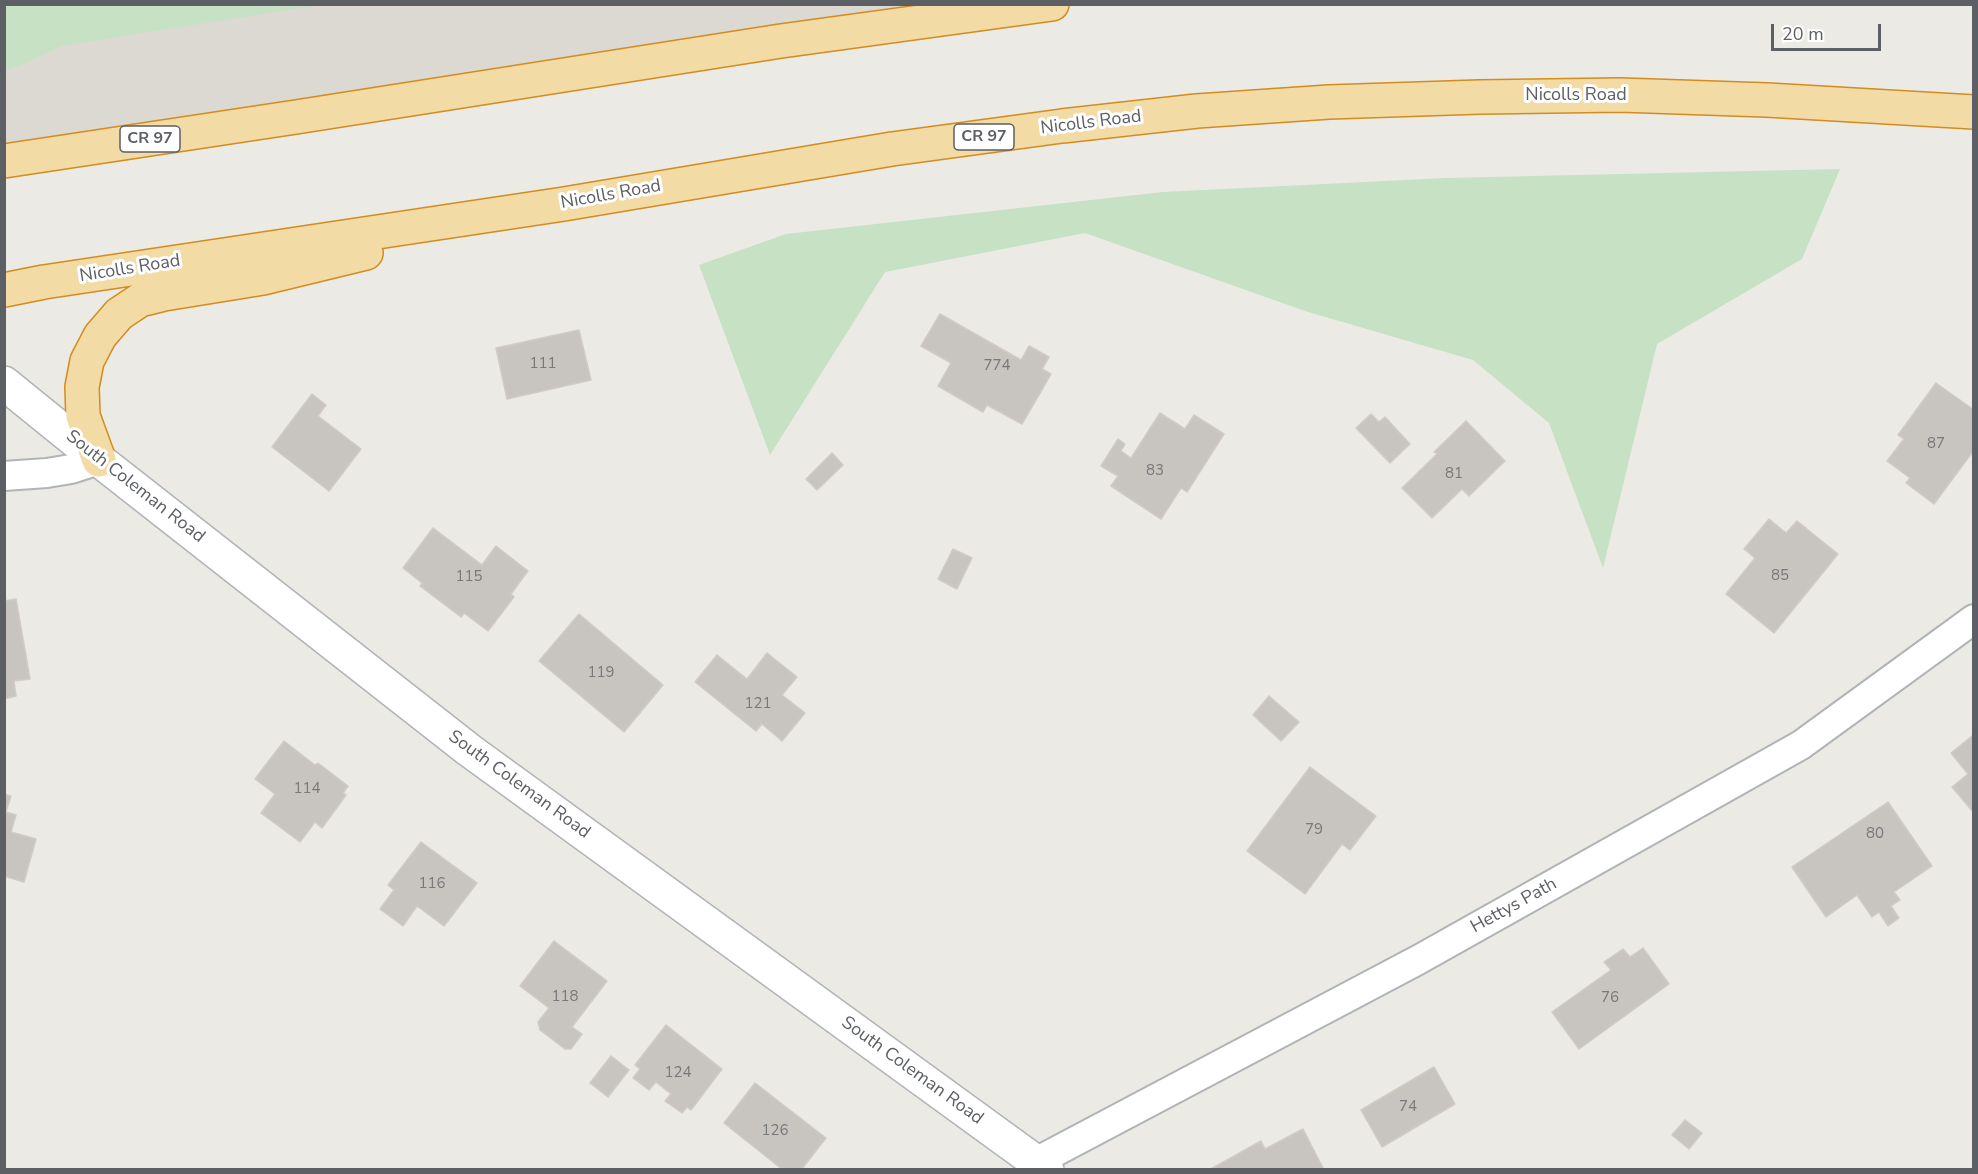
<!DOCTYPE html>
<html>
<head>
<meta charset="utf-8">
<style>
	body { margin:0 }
	#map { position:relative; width:1978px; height:1174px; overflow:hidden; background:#eceae4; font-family:"Nunito Sans",sans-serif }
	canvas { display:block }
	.frame { position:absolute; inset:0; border:6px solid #5c5f63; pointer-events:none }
	.scale { position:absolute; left:1771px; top:24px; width:110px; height:27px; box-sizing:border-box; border:3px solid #5c5f63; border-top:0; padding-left:8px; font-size:18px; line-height:21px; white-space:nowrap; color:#5c5f63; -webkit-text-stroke:4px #fff; paint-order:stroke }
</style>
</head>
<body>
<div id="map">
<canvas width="1978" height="1174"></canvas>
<div class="frame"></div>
<div class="scale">20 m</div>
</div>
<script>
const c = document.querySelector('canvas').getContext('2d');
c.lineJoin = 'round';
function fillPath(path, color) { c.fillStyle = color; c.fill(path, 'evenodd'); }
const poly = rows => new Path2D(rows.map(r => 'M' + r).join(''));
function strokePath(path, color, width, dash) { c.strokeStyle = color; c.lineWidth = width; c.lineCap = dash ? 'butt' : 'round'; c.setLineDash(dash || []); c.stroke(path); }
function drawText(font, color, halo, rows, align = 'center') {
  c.font = font + ' "Nunito Sans",sans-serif'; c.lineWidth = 6; c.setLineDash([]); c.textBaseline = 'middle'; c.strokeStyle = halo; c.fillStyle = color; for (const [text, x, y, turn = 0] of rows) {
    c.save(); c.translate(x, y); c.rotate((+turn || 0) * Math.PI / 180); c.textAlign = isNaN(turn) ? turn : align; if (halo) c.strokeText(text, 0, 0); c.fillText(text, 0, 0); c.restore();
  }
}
const education = poly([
	[5,5,1052,5,5,161]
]);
const green = poly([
	[5,4,319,4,319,5,61,46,22,65,5,70],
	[1840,169,1802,259,1657,344,1603,568,1549,423,1473,360,1305,311,1085,233,885,272,770,455,699,265,786,234,1163,192,1446,178]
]);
const building = poly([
	[940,314,1021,360,1029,346,1049,357,1042,369,1051,374,1022,424,987,405,983,412,938,386,951,363,921,346,940,314],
	[579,330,591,380,507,399,496,348,579,330],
	[1936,383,1974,410,1974,450,1934,504,1906,483,1910,478,1887,461,1904,439,1898,435,1936,383],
	[312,394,326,405,318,416,361,449,329,491,272,447,312,394],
	[1160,413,1185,429,1194,415,1224,434,1187,492,1181,488,1161,519,1111,486,1118,476,1101,466,1118,439,1125,444,1121,451,1131,458,1160,413],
	[1371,414,1379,422,1385,417,1410,444,1390,463,1356,428,1371,414],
	[1466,421,1505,461,1469,496,1462,489,1432,518,1402,488,1437,454,1434,452,1466,421],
	[832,453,843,465,817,490,806,479,832,453],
	[1769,519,1786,533,1797,521,1838,554,1774,633,1726,594,1755,558,1744,549,1769,519],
	[433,528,482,565,496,546,528,571,511,594,514,597,488,631,464,613,461,617,420,586,422,583,403,568,433,528],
	[953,549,972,558,957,589,938,579,953,549],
	[16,599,30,679,14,681,16,696,4,699,4,601,16,599],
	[579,614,663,685,624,732,539,661,579,614],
	[767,653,797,677,782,695,805,713,782,741,762,724,756,731,695,682,717,655,747,679,767,653],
	[1269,696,1299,722,1281,741,1253,715,1269,696],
	[1972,736,1974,737,1974,813,1952,787,1968,774,1951,753,1972,736],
	[284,741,315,765,318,763,348,786,343,793,346,795,322,828,315,822,300,842,261,813,275,794,255,779,284,741],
	[1310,767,1376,816,1350,850,1342,844,1305,894,1247,851,1310,767],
	[4,794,11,796,6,812,16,815,11,832,36,839,24,882,4,876,4,794],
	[1888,802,1932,866,1894,892,1900,900,1891,906,1899,918,1888,926,1879,912,1872,917,1857,895,1826,917,1792,867,1888,802],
	[421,842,477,883,444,926,417,906,403,926,380,909,394,890,388,885,421,842],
	[554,941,607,981,572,1027,582,1034,571,1049,565,1049,540,1030,538,1022,549,1008,520,986,554,941],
	[1643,948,1669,984,1579,1049,1552,1012,1611,970,1604,962,1623,949,1630,957,1643,948],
	[666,1025,722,1069,691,1110,687,1107,682,1113,665,1101,671,1094,656,1082,649,1090,633,1078,640,1069,635,1065,666,1025],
	[611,1056,629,1070,608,1097,590,1083,611,1056],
	[1434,1067,1455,1104,1382,1147,1361,1110,1434,1067],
	[755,1083,826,1138,801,1170,783,1170,724,1123,755,1083],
	[1685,1120,1702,1133,1689,1149,1672,1135,1685,1120],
	[1303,1129,1324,1170,1209,1170,1261,1141,1265,1149,1303,1129]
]);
const minor = poly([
	[4,476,47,473,71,469,99,460],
	[1036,1162,1418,960,1801,745,1974,619]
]);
const tertiary = poly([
	[4,383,99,460,469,750,1047,1170]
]);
const trunk = poly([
	[4,161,296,117,781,41,1052,4],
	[4,290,44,282,564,204,892,149,1062,126,1197,111,1329,102,1480,97,1620,95,1767,100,1974,112],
	[99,460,83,416,82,387,87,361,100,336,119,314,140,300,164,294,263,278,366,253]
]);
const numberNames = [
	["111",543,364],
	["774",997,366],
	["87",1936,444],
	["83",1155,471],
	["81",1454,474],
	["85",1780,576],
	["115",469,577],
	["119",601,673],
	["121",758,704],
	["114",307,789],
	["79",1314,830],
	["80",1875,834],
	["116",432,884],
	["118",565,997],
	["76",1610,998],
	["124",678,1073],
	["74",1408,1107],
	["126",775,1131]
];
const shields = [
	[984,137,60],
	[150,139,60]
];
const shieldNames = [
	["CR 97",984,137],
	["CR 97",150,139]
];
const streetNames = [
	["Nicolls Road",1576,96],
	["Nicolls Road",1091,123,-7],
	["Nicolls Road",611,195,-10],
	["Nicolls Road",130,269,-9],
	["South Coleman Road",135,487,38],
	["South Coleman Road",519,785,36],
	["Hettys Path",1514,906,-29],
	["South Coleman Road",912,1071,36]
];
fillPath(education, '#dcd9d2');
fillPath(green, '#c6e1c4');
fillPath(building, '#c8c5c1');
strokePath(building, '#d0cbc3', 1.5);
strokePath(minor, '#b1b4b7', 32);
strokePath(tertiary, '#b1b4b7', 36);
strokePath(trunk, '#d38c1e', 36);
strokePath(minor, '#fff', 28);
strokePath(tertiary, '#fff', 33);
strokePath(trunk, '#f2dba5', 33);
drawText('15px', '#77787a', null, numberNames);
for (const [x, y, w] of shields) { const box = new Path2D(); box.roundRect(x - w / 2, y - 13, w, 26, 4.5); c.fillStyle = '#fff'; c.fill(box); strokePath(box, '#5c5f63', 1.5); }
drawText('bold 16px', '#5c5f63', null, shieldNames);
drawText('18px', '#5c5f63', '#fff', streetNames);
</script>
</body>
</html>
